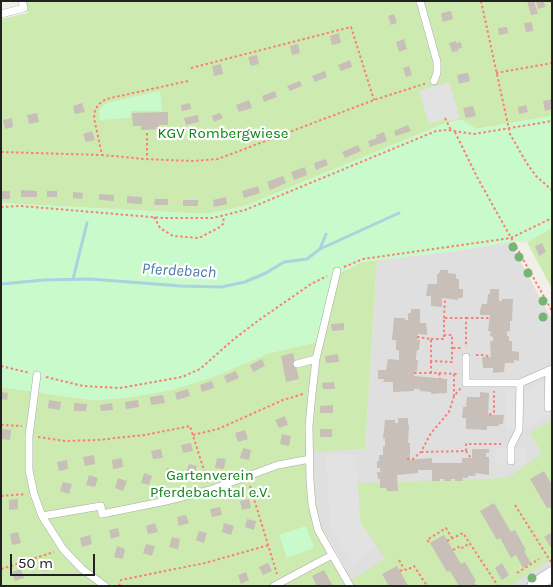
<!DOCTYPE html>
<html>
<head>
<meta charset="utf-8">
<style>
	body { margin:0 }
	#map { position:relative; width:553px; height:587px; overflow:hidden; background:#f2efe9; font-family:Karla,sans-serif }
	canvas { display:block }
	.frame { position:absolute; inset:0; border:2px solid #222; pointer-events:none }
	.scale { position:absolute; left:10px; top:554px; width:85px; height:22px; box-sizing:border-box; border:2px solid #222; border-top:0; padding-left:6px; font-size:15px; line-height:18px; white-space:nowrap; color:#222; -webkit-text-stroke:4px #fff; paint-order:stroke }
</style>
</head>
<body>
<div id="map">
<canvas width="553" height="587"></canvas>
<div class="frame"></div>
<div class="scale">50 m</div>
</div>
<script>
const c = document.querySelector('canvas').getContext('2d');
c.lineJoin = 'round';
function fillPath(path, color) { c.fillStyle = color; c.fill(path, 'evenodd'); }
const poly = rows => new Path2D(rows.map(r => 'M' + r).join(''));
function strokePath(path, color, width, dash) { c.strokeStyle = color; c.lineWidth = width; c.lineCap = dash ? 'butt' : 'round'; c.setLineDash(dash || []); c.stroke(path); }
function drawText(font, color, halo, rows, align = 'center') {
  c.font = font + ' Karla,sans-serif'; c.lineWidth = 4.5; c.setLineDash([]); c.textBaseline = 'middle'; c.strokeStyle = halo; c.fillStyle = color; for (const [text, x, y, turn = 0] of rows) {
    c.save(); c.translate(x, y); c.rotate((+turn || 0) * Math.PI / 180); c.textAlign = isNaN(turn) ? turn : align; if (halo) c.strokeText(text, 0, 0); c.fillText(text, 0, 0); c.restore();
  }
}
const residential = poly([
	[510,242,552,320,552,586,355,586,321,525,315,496,312,452,365,448,377,260,448,252]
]);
const grass = poly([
	[26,1,415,1,416,4,427,1,552,1,552,116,476,129,462,120,446,123,245,206,212,213,185,213,1,203,1,19,28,13],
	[552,228,552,289,527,242],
	[377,260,365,449,312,452,315,496,321,525,337,556,352,580,385,559,360,522,358,483,508,478,542,453,530,432,552,421,552,559,510,586,1,586,1,387,91,400,124,398,171,390,213,377,269,353,322,341,340,273,362,262]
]);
const park = poly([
	[160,91,162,111,131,111,130,118,100,120,99,111,102,107,107,103],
	[552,116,552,228,527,242,510,242,448,252,377,260,362,262,350,267,340,273,322,341,269,353,213,377,171,390,124,398,91,400,1,387,1,203,185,213,212,213,245,206,446,123,462,120,476,129],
	[306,526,314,548,287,558,279,535]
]);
const parking = poly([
	[449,82,460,118,451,121,444,119,429,124,419,91],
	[546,380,552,380,552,413,524,430,506,430,507,389,528,390],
	[496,448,525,448,525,465,496,465],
	[326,455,356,455,360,522,377,546,352,565,330,526]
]);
const stream = poly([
	[320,249,326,234],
	[73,279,87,223],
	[1,284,44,280,90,279,181,286,221,287,245,282,266,273,284,262,307,259,320,249,399,213]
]);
const building = poly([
	[527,1,534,1,538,14,531,15],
	[536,1,544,1,545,7,538,9],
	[451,11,453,19,443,22,441,13],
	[394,14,397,23,391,25,388,16],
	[532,22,533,31,526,32,524,23],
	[507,27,508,33,499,35,498,28],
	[339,33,341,43,332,45,330,36],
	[404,39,407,49,399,52,396,42],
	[456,41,456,43,461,42,462,48,458,49,458,51,452,52,449,43],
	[298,44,300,53,292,55,290,46],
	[257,55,259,64,251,66,248,57],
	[350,60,352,67,341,71,338,65],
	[221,64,223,74,214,76,212,66],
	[409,66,412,75,406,77,403,68],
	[325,71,327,77,315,82,312,76],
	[466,73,468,73,470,81,459,84,457,75],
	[300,81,302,86,290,91,287,86],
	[275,91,277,97,264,102,262,96],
	[552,99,552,109,545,111,543,101],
	[249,100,252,108,239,112,236,105],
	[82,103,85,112,75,114,73,106],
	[190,103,191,109,182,111,181,105],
	[526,105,528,112,519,114,518,107],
	[473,106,476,116,466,118,463,108],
	[168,112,168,125,159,125,159,129,141,130,141,126,133,126,132,113],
	[37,113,39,122,29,124,27,115],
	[220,113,223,118,214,122,212,116],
	[198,115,199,122,186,125,184,118],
	[12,118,13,127,5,129,3,120],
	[408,125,411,131,396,136,394,131],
	[92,131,95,140,86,142,83,134],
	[384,132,387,141,370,147,368,141,377,138,376,135],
	[358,145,361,151,345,158,342,152],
	[326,159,328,165,316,170,314,163],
	[305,167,307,175,294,180,291,172],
	[283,176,286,183,270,190,267,182],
	[258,186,260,193,244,198,242,191],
	[21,190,37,191,37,197,21,197],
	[1,191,10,191,10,199,1,199],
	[47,191,57,191,57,197,47,197],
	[73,192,83,193,82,199,73,198],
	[99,194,114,195,114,201,99,200],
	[127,196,142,197,142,204,127,203],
	[226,197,227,204,214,207,213,200],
	[155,199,168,199,168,205,154,205],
	[183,200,198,200,198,206,183,206],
	[542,243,546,252,539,256,535,246],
	[440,270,448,270,448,273,456,274,456,279,459,279,459,289,463,289,463,298,458,298,458,300,442,298,442,307,431,306,431,296,426,296,428,284,437,284,437,274,439,274],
	[490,289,499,289,499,301,502,301,502,299,513,299,512,321,510,321,510,331,507,331,507,336,509,336,509,341,512,341,512,351,519,352,519,361,514,360,514,363,505,363,504,372,493,373,493,368,483,368,482,357,491,357,490,341,493,341,493,337,490,336,491,331,488,331,490,315,480,315,480,310,482,304,487,304,488,294,490,294],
	[411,309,420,309,420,323,426,323,427,330,427,335,418,334,417,340,420,340,419,350,417,350,416,356,416,360,418,360,417,371,415,371,414,376,447,379,447,393,431,394,431,392,420,391,419,389,414,389,414,391,393,392,393,382,383,382,384,379,378,379,378,370,386,370,388,359,399,360,399,350,396,350,396,340,392,340,394,318,405,318,405,320,408,320,408,313,411,313],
	[344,323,344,330,332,331,331,324],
	[293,353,299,379,286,382,281,356],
	[338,354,339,362,326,363,325,356],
	[262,359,265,366,253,372,250,365],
	[236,371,239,378,227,383,224,376],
	[212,381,214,388,202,392,200,385],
	[334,382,335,389,323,389,322,383],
	[188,389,190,396,177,400,175,393],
	[1,392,8,393,7,400,1,399],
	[480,392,489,393,488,415,504,415,503,424,499,424,499,426,487,426,487,430,466,429,466,418,462,418,463,407,466,407,467,397,480,397],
	[163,395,165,403,151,405,150,397],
	[49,400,61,402,60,410,48,408],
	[138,400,139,407,126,409,125,402],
	[74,403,87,404,86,411,74,411],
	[112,403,113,410,101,411,100,405],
	[333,405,333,413,320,413,320,406],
	[285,416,288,425,279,428,275,420],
	[398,418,408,418,408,425,409,425,408,443,410,443,410,458,407,458,407,460,432,458,432,463,462,463,462,458,472,458,472,449,489,449,489,453,486,453,486,457,489,457,489,475,475,473,476,476,468,476,468,478,462,478,463,481,455,481,455,479,451,479,451,481,444,481,444,479,440,479,440,481,432,481,432,470,418,470,418,473,397,475,398,491,387,491,386,488,380,488,380,479,378,479,377,472,380,472,380,468,377,468,377,461,379,461,379,455,383,455,383,446,385,446,385,439,383,438,385,420,395,420,395,423,398,423],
	[2,429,11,430,10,440,1,439],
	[320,429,332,429,332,437,320,437],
	[245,430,248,439,238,442,235,433],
	[282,434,291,436,289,446,280,444],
	[191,443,193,451,183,453,181,445],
	[243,448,251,450,249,460,240,458],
	[161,449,163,458,153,459,151,451],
	[94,455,95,464,85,466,83,457],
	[122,458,123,467,113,469,112,460],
	[217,458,226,459,224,469,215,468],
	[67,460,68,469,59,471,57,462],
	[189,464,197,466,194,476,186,473],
	[167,468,176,471,173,480,164,478],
	[544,471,552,485,552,511,550,507,547,508,530,479],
	[144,473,152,476,149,485,141,483],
	[89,475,98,478,95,487,86,485],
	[118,478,127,481,123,491,115,488],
	[63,482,72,484,69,494,60,491],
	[18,499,18,509,9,510,9,500],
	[249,499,251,508,242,510,240,501],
	[494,503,511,532,515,530,526,550,524,551,531,563,523,568,516,555,511,558,500,538,497,540,480,511],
	[220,507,222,515,212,517,210,509],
	[186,515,189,523,179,526,177,517],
	[247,519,256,521,254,530,245,527],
	[155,523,158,532,148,534,146,526],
	[224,523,234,526,231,535,222,532],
	[118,528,120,536,111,539,109,530],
	[199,531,207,533,204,543,196,540],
	[18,532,21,543,12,545,10,534],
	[552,532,552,549,544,537],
	[90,535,92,544,82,547,80,538],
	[444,535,461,564,465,562,476,581,474,582,477,586,459,586,450,571,447,572,430,543],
	[172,537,180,539,178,549,169,547],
	[146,544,155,546,152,556,143,553],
	[117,546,125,549,123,559,114,557],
	[49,559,52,569,44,571,41,562],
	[268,563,272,571,263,575,259,567],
	[502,563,509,575,502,580,495,568],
	[397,566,400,571,408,586,389,586,382,574],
	[21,569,24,578,15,581,12,572],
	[324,570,333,586,317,586,312,576],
	[246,572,249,580,241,584,238,575]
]);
const path = poly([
	[481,1,510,134,526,162,536,176,552,190],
	[191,68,351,27,374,100],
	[496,73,552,63],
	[188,81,106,99,99,104,95,110,94,118,102,155,144,159,194,161,218,159,374,100,427,83],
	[445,118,451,130],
	[455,132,477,177,552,311],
	[147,133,147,159],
	[1,152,102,155],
	[1,207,21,206,163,218,213,218,245,210,436,131,447,130,474,134,552,121],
	[154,217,160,228,173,236,199,238,220,227,223,224,224,216],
	[344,267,363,259,511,238,552,218],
	[444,318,445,298],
	[466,318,490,318],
	[417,337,431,339,431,361,452,362,452,335,444,335,444,318,466,318,466,347],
	[431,339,444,339,444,335],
	[453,348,463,348],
	[476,355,485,355,489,357],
	[431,361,431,373],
	[1,366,30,373],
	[414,373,439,373,440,379],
	[439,373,457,374],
	[454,374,454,396],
	[46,377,83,386,120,388,182,377,200,369,234,339,259,320,311,284,327,276],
	[489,415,494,412,494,391],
	[1,425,22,426],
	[193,435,218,429,283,400,303,394],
	[38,437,65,441,97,440,145,435,190,426,208,483],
	[466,451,471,458],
	[421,452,466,451,466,444,501,444],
	[407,459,413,459,421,452,431,433,449,412,454,396,461,388],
	[250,486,277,574],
	[1,496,26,494],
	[515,505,551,562],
	[447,541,463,533,498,586],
	[429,542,427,540,446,528,452,538],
	[453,550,460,546,462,548,470,543],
	[399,560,404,569],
	[1,569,54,552],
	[400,571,404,569,407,570,414,566,427,586],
	[517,573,539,559],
	[119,586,121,580,205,563,269,545]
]);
const service = poly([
	[420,1,437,62,437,73,434,81],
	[1,14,24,8,22,1],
	[337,271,316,359,312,394,309,426,310,480,312,505,318,530,350,586],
	[466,357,466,383,520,383,552,369],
	[297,364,316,359],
	[37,375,29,436,29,470,34,494,42,516,63,549,82,569,105,586],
	[548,408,549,370],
	[511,461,511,446,519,430,520,383],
	[42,516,101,506,102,514,166,501,210,490,278,465,310,459],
	[274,586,332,555]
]);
const minor = poly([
	[534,586,552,574]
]);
const trees = [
	[513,247],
	[519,257],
	[528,273],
	[543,301],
	[543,317],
	[532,578]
];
const parkNames = [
	["KGV Rombergwiese",223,134],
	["Gartenverein",210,476],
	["Pferdebachtal e.V.",210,493]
];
const waterNames = [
	["Pferdebach",179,271,3]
];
fillPath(residential, '#e0dfdf');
fillPath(grass, '#cdebb0');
fillPath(park, '#c8facc');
fillPath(parking, '#e2e2e2');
strokePath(stream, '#aad3df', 3);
fillPath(building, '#c7bfb8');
strokePath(service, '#a9a9a9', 8);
strokePath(minor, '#a9a9a9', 15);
strokePath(path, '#fa8072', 2, [2.5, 2.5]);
strokePath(service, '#fff', 7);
strokePath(minor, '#fff', 14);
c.fillStyle = '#74b475';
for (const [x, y] of trees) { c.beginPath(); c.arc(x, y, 4.5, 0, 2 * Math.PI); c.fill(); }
drawText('15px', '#0c8416', '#fff', parkNames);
drawText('italic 16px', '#4a7aab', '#fff', waterNames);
</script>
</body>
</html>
